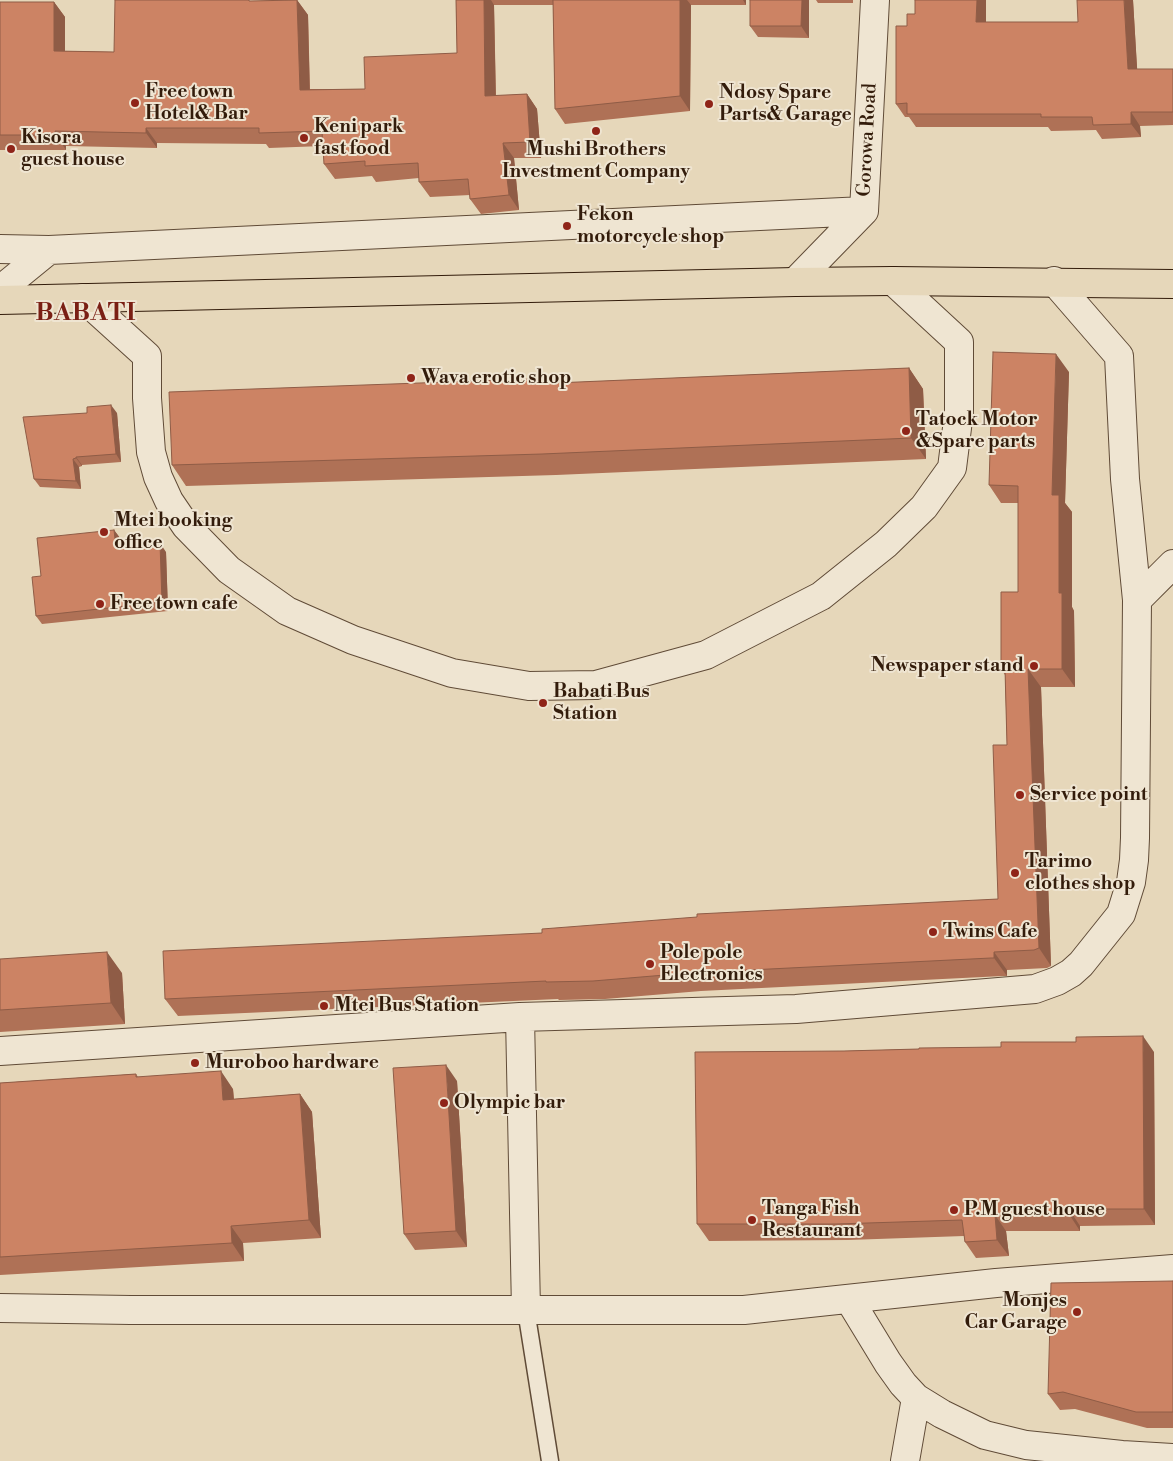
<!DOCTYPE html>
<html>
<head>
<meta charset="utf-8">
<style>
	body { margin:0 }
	canvas { display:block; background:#e6d7ba }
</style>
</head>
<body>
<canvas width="1173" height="1461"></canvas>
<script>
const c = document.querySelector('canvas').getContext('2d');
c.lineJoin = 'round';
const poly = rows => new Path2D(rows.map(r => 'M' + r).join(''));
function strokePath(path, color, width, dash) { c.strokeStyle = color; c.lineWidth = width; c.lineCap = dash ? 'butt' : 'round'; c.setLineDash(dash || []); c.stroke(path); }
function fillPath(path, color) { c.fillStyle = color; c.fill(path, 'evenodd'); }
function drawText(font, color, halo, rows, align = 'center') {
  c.font = font + ' "Libre Bodoni",serif'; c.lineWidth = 4; c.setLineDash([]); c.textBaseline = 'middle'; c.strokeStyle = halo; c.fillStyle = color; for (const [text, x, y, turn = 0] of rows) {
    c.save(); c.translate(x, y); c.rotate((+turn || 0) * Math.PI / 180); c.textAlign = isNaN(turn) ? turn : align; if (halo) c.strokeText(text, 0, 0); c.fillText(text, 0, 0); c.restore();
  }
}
const lane = poly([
	[526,1310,550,1461]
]);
const street = poly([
	[0,249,49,250,864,211],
	[795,282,864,211,875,0],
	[0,290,49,250],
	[83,298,147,356,147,398,151,452,158,477,169,501,186,526,229,570,287,611,353,640,452,673,529,686,596,685,706,655,821,596,886,544,924,507,952,468,959,412,959,342,893,281],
	[1137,600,1173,564],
	[520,1017,526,1310],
	[0,1051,520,1017,796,1009,1035,989,1057,981,1071,973,1081,964,1121,914,1131,882,1134,860,1135,838,1137,600,1125,479,1119,356,1054,281],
	[849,1299,888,1363,903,1384,916,1398,942,1414,985,1435,1026,1445,1122,1455,1173,1458],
	[0,1308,131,1310,744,1310,996,1283,1173,1269],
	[905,1461,916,1398]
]);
const highway = poly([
	[0,300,795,282,893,281,1173,284]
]);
const wall = poly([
	[297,0,308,15,310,89,365,89,457,53,456,0,746,0,746,5,691,5,690,111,565,124,555,109,553,5,494,5,496,96,527,94,537,109,541,158,514,158,519,210,481,214,470,199,470,195,430,197,419,182,419,178,376,182,372,176,335,179,324,164,323,146,269,148,266,144,157,143,157,148,66,146,66,150,0,150,0,2,54,2,65,17,65,51,114,52,256,1],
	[750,0,809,0,809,38,758,37,750,26],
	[816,0,853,0,853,3,818,3],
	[915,0,986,0,986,22,1078,22,1133,0,1137,69,1173,69,1173,125,1140,126,1141,137,1102,139,1096,130,1051,131,1048,127,916,127,909,117,905,117,896,104,907,26,915,14],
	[909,368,923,389,926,459,556,475,186,486,172,465,531,379,534,384],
	[1069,372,1065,503,1072,512,1072,607,1074,611,1075,687,1041,687,1051,966,1047,968,1007,970,1007,976,1003,976,701,991,605,999,559,1000,558,999,178,1016,165,999,542,933,998,899,1007,745,1005,675,1001,669,1018,592,1018,503,1001,503,989,485],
	[117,413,121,462,82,465,82,466,79,467,81,489,40,487,34,479],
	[114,530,120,538,121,547,166,552,168,611,42,624,36,616,41,576],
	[0,959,122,973,125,1024,0,1032],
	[919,1049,1154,1052,1155,1225,1080,1226,1080,1231,1006,1231,1009,1256,976,1258,965,1242,964,1236,848,1240,709,1241,697,1224,844,1051],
	[136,1074,138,1077,233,1089,234,1099,300,1094,312,1112,321,1238,243,1243,244,1261,0,1275,0,1083],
	[457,1081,467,1247,415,1250,404,1234],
	[1173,1281,1173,1428,1147,1428,1075,1409,1060,1410,1048,1394]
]);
const shadedWall = poly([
	[297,0,308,15,310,105,300,90],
	[484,0,491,0,494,5,496,111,485,96],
	[680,0,687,0,691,5,690,111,680,96],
	[743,0,746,0,746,5],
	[802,0,809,0,809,38,801,26],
	[977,0,986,0,986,35,976,22],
	[1124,0,1133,0,1138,83,1128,69],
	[54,2,65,17,65,66,54,51],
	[527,94,537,109,541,158,530,142],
	[1131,112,1140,126,1141,137,1131,124],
	[146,128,157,143,157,148,146,133],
	[55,131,66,146,66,150,56,135],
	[503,143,514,158,519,210,509,195],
	[1056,354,1069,372,1065,503,1072,512,1072,607,1074,611,1075,687,1062,669,1059,593,1052,495],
	[909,368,923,389,926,459,911,438],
	[111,405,117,413,121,462,116,454],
	[76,457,82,465,82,466,76,458],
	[73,459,79,467,81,489,76,481],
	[114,530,120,538,122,557,116,548],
	[160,543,166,552,168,611,162,602],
	[1028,669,1041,687,1051,966,1039,948],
	[107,952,122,973,125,1024,111,1003],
	[994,952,1007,970,1007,976,994,958],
	[1143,1036,1154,1052,1155,1225,1144,1209],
	[446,1065,457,1081,467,1247,456,1231],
	[221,1071,233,1089,235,1117,223,1100],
	[300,1094,312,1112,321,1238,309,1220],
	[1069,1209,1080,1226,1080,1231,1069,1214],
	[995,1215,1006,1231,1009,1256,997,1240],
	[231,1226,243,1243,244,1261,232,1243]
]);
const building = poly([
	[115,0,249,0,249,1,297,0,300,90,365,89,364,57,457,53,456,0,484,0,485,96,527,94,530,142,503,143,509,195,470,199,468,179,419,182,418,163,365,166,365,161,324,164,322,131,259,133,259,128,146,128,146,133,55,131,56,135,0,135,0,2,54,2,54,51,114,52,115,0],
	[553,0,680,0,680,96,555,109,553,0],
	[750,0,802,0,801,26,750,26,750,0],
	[915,0,977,0,976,22,1078,22,1077,0,1124,0,1128,69,1173,69,1173,112,1131,112,1131,124,1093,125,1092,117,1041,117,1041,114,907,114,907,103,896,104,896,26,907,26,907,14,915,14,915,0],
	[993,352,1056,354,1052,495,1059,495,1059,593,1062,593,1062,669,1028,669,1039,948,1034,950,994,952,994,958,991,958,689,973,593,981,546,982,546,981,165,999,163,951,542,933,542,929,697,917,697,914,998,899,993,745,1007,745,1005,669,1001,669,1001,592,1018,592,1018,486,989,485,993,352],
	[909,368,911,438,542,454,172,465,169,392,531,379,531,384,909,368],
	[111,405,116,454,76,457,76,458,73,459,76,481,34,479,23,417,87,413,87,407,111,405],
	[114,530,116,548,160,543,162,602,36,616,32,577,41,576,37,538,114,530],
	[107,952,111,1003,0,1010,0,959,107,952],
	[1143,1036,1144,1209,1069,1209,1069,1214,995,1215,997,1240,965,1242,962,1220,836,1224,697,1224,695,1052,844,1051,919,1049,919,1048,1001,1047,1001,1042,1076,1042,1076,1037,1143,1036],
	[446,1065,456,1231,404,1234,393,1068,446,1065],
	[221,1071,223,1100,300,1094,309,1220,231,1226,232,1243,0,1257,0,1083,136,1074,136,1077,221,1071],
	[1173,1281,1173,1412,1136,1412,1063,1392,1048,1394,1051,1283,1173,1281]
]);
const markers = [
	[135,103,5,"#8f2418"],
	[709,104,5,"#8f2418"],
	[596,131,5,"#8f2418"],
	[304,138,5,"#8f2418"],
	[11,149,5,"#8f2418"],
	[567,226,5,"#8f2418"],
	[411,378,5,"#8f2418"],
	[906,431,5,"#8f2418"],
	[104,532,5,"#8f2418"],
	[100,604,5,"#8f2418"],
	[1034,666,5,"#8f2418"],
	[543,703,5,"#8f2418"],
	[1020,795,5,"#8f2418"],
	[1015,873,5,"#8f2418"],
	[933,932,5,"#8f2418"],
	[650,964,5,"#8f2418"],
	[324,1006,5,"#8f2418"],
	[195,1063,5,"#8f2418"],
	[444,1103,5,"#8f2418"],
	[954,1210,5,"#8f2418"],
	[752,1220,5,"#8f2418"],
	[1077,1312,5,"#8f2418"]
];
const poiNames = [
	["Free town",145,92],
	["Hotel& Bar",145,114],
	["Ndosy Spare",719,93],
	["Parts& Garage",719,115],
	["Keni park",314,127],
	["fast food",314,149],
	["Kisora",21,138],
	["guest house",21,160],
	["Mushi Brothers",596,150,"center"],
	["Investment Company",596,172,"center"],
	["Fekon",577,215],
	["motorcycle shop",577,237],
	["Wava erotic shop",421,378],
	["Tatock Motor",916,420],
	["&Spare parts",916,442],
	["Mtei booking",114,521],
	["office",114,543],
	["Free town cafe",110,604],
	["Newspaper stand",1024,666,"right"],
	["Babati Bus",553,692],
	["Station",553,714],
	["Service point",1030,795],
	["Tarimo",1025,862],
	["clothes shop",1025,884],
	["Twins Cafe",943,932],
	["Pole pole",660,953],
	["Electronics",660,975],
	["Mtei Bus Station",334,1006],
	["Muroboo hardware",205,1063],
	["Olympic bar",454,1103],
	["Tanga Fish",762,1209],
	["Restaurant",762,1231],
	["P.M guest house",964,1210],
	["Monjes",1067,1301,"right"],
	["Car Garage",1067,1323,"right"]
];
const streetNames = [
	["Gorowa Road",868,140,-87]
];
const districtNames = [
	["BABATI",86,314]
];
strokePath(lane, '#604b37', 19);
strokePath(street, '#604b37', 30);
strokePath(highway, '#331c0b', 30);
strokePath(lane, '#efe5d2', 16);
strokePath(street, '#efe5d2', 28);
strokePath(highway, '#e6d7ba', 28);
fillPath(wall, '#af7156');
fillPath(shadedWall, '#8f5c46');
fillPath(building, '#cc8364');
strokePath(building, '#8f5c46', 1);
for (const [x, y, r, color] of markers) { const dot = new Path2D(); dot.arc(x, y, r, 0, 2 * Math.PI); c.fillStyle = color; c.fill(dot); strokePath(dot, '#efe5d2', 2); }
drawText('bold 19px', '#331c0b', '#efe5d2', poiNames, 'left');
drawText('19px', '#331c0b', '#efe5d2', streetNames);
c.letterSpacing = '1px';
drawText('bold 24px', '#7a1f14', '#efe5d2', districtNames);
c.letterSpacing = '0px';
</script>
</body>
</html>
